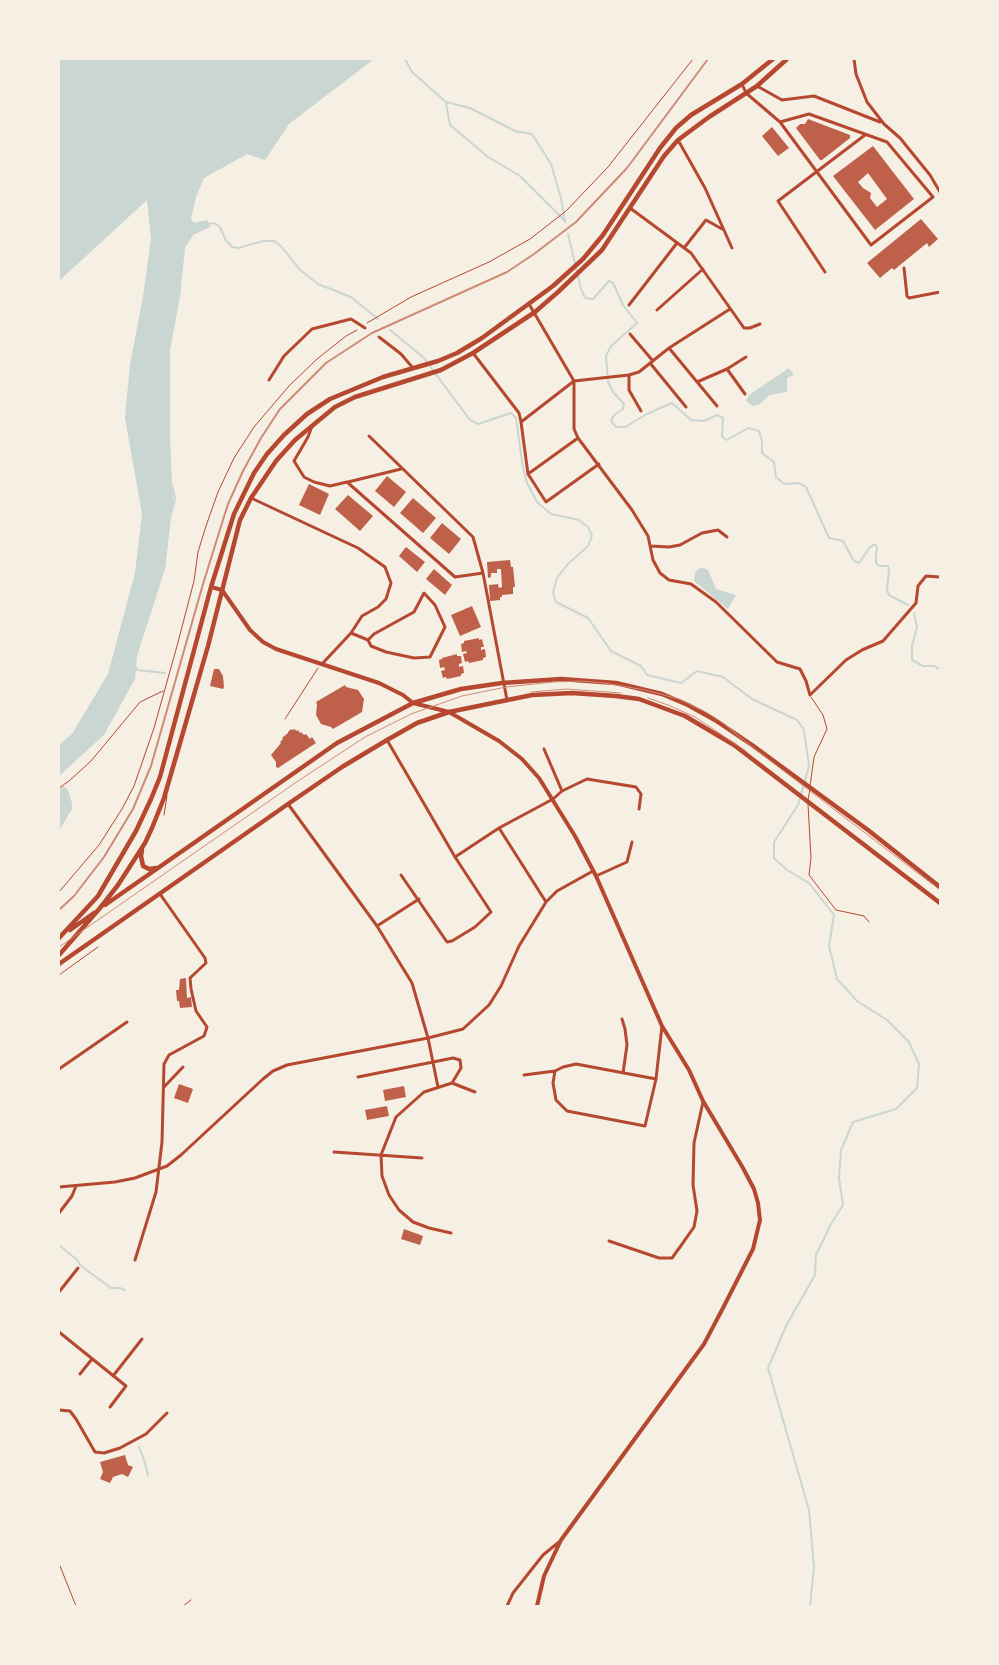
<!DOCTYPE html>
<html>
<head>
<meta charset="utf-8">
<style>
	body { margin:0 }
	#map { position:relative; width:999px; height:1665px; overflow:hidden; background:#f6efe4; font-family:"Space Grotesk",sans-serif }
	canvas { display:block }
	.frame { position:absolute; inset:0; border:60px solid #f6efe4; pointer-events:none }
</style>
</head>
<body>
<div id="map">
<canvas width="999" height="1665"></canvas>
<div class="frame"></div>
</div>
<script>
const c = document.querySelector('canvas').getContext('2d');
c.lineJoin = 'round';
function fillPath(path, color) { c.fillStyle = color; c.fill(path, 'evenodd'); }
const poly = rows => new Path2D(rows.map(r => 'M' + r).join(''));
function strokePath(path, color, width, dash) { c.strokeStyle = color; c.lineWidth = width; c.lineCap = dash ? 'butt' : 'round'; c.setLineDash(dash || []); c.stroke(path); }
const water = poly([
	[59,59,374,59,289,124,265,160,247,154,204,178,196,197,191,219,194,223,207,220,210,227,193,235,185,248,180,297,170,350,170,436,173,502,165,569,137,656,135,679,104,735,59,776,59,745,72,734,108,674,135,573,142,514,125,418,130,364,143,297,151,239,147,200,59,281],
	[789,368,794,375,787,378,787,392,769,395,759,405,753,406,746,401,749,395],
	[702,568,708,570,716,589,736,595,728,609,694,581,695,573,698,569],
	[63,786,68,790,72,803,72,809,59,831,59,789]
]);
const stream = poly([
	[405,59,412,72,446,102,470,108,515,131,532,134,551,164,561,198,565,222],
	[446,103,450,125,488,157,520,176,565,221],
	[208,224,214,223,220,227,225,239,232,247,238,248,263,241,274,241,281,246,300,270,318,284,351,297,378,319],
	[568,234,581,289,585,298,593,299,609,281,613,283,623,305,637,323,611,346,606,356,608,382,614,393,624,404,623,409,614,415,611,421,616,427,625,427,647,414,672,403,691,420,704,421,717,415,723,418,722,437,727,440,748,428,759,431,762,441,762,453,774,462,776,477,784,484,799,483,806,487,829,538,843,541,854,561,859,563,870,547,873,545,876,545,877,548,876,554,876,563,879,566,888,566,889,570,887,590,889,595,908,605],
	[390,330,424,358,470,420,478,424,511,413,516,418,523,468,527,483,537,502,551,514,579,520,588,527,592,536,588,546,567,565,557,578,553,593,556,602,588,618,611,651,641,666,647,675,681,683,697,671,723,677,752,699,797,720,804,730,809,766,798,805,774,842,774,858,787,870,809,883,834,915,829,946,837,979,857,1001,887,1020,909,1042,919,1064,917,1088,896,1109,853,1122,841,1150,839,1178,843,1205,831,1224,816,1255,815,1275,787,1324,768,1368,809,1510,814,1567,810,1606],
	[171,514,175,499,172,486],
	[914,613,917,627,912,646,912,660,923,666,934,666,940,669],
	[135,665,137,670,165,673],
	[59,1245,77,1260,81,1266,111,1288,120,1288,125,1290],
	[139,1447,144,1460,148,1475]
]);
const building = poly([
	[808,119,850,135,850,138,822,160,820,160,796,128,800,124,805,124],
	[772,127,789,148,778,156,762,136],
	[873,146,914,199,875,230,833,176],
	[868,173,887,199,877,207,870,198,871,193,863,188,858,182],
	[921,219,938,239,929,247,927,243,894,270,892,268,880,278,867,263],
	[387,476,406,492,394,507,375,491],
	[309,484,329,494,320,515,299,505],
	[348,495,373,516,360,531,335,509],
	[413,498,436,518,423,533,400,513],
	[442,523,461,539,449,554,430,538],
	[406,547,425,562,417,572,399,556],
	[510,560,511,567,513,567,515,587,513,587,513,594,502,595,502,597,500,597,500,600,490,601,489,585,498,584,499,588,502,587,501,569,497,569,497,573,491,573,491,577,488,578,487,562],
	[434,569,452,585,445,595,426,579],
	[472,606,481,627,460,636,451,615],
	[479,638,479,640,482,639,484,647,481,647,481,650,485,649,486,657,483,658,483,660,469,663,468,661,465,662,463,654,467,653,466,651,462,652,461,644,464,643,464,641],
	[457,654,457,656,461,656,462,663,459,664,459,667,463,666,464,673,461,674,461,676,447,679,446,677,443,678,441,671,445,670,444,667,440,668,439,660,442,659,442,658],
	[214,669,219,669,223,676,224,687,223,689,210,686],
	[345,685,346,687,358,690,364,699,362,712,333,729,331,727,321,724,316,715,317,704,316,702],
	[291,729,292,730,295,729,296,731,298,730,300,733,301,732,304,735,306,734,310,739,312,737,316,743,278,768,276,767,276,762,271,755,281,743,280,742,283,739,282,738,288,733,288,732],
	[186,978,187,998,191,997,192,1007,180,1008,179,1001,177,1001,176,990,179,990,180,979],
	[179,1084,193,1089,188,1103,174,1098],
	[404,1086,406,1097,385,1101,383,1090],
	[387,1106,389,1116,367,1120,365,1110],
	[404,1229,423,1236,420,1245,401,1239],
	[125,1455,128,1465,133,1467,128,1477,122,1474,113,1477,110,1483,100,1479,103,1472,100,1462]
]);
const path = poly([
	[367,323,411,297,489,262,530,239,566,211,608,167,693,59],
	[285,719,318,668],
	[59,788,69,781,91,761,140,702,163,691],
	[59,892,99,845,122,809,134,786,154,728,177,646,194,581,198,552,206,526,218,492,234,458,254,427,289,386,317,359,346,336,357,330]
]);
const service = poly([
	[810,786,814,757,827,729,823,715,811,697],
	[808,800,810,789],
	[808,804,811,858,809,875,836,910,864,916,869,922],
	[164,815,167,796],
	[59,975,98,947],
	[60,1566,76,1606],
	[183,1606,191,1600]
]);
const minor = poly([
	[854,59,856,74,867,102,884,124,900,138,930,175,940,192],
	[742,84,746,93,780,122,871,245,933,197,887,142,809,114,780,122],
	[757,86,782,100,814,96,880,122],
	[678,140,705,188,732,248],
	[630,208,691,253,744,328,750,328,760,324],
	[684,248,706,220,722,229],
	[904,268,907,296,909,298,940,292],
	[825,272,778,201,865,135],
	[529,304,574,381,574,429,578,438,632,510,648,536,653,560,660,573,669,580,691,584,716,602,777,662,800,669,806,681,810,695,846,660,862,650,883,641,916,603,918,586,926,576,940,577],
	[629,305,677,243],
	[657,310,703,269],
	[630,334,653,361],
	[379,337,401,354,413,368],
	[669,348,717,406],
	[473,353,519,413,521,422,528,474,546,502,599,464],
	[650,363,686,407],
	[727,369,745,394],
	[629,375,629,390,641,411],
	[269,380,284,356,312,329,351,319,365,328],
	[697,382,727,369,746,357],
	[521,422,574,381,629,375,639,372,669,348,730,309],
	[312,426,308,437,294,461,304,477,314,482,330,486,347,482,455,577,483,573,507,700],
	[369,436,473,537,483,573],
	[528,474,578,438],
	[348,482,401,469],
	[251,498,358,548,385,567,391,583,386,599,378,607,362,616,351,633,322,664],
	[651,546,669,547,680,545,702,533,718,530,727,537],
	[351,633,368,640,371,646,386,652,414,658,430,657,445,627,435,605,424,593,414,612,374,634,368,640],
	[387,740,455,857,491,912,475,927,452,941,447,942,401,875],
	[544,749,562,791],
	[288,804,377,926,412,983,428,1038,438,1087],
	[499,828,546,902],
	[455,857,499,828,553,799,562,791,587,779,636,787,641,794,639,809],
	[596,876,627,862,632,842],
	[377,926,419,899],
	[622,1019,625,1029,627,1045,623,1073],
	[59,1069,127,1022],
	[555,1071,553,1083,556,1100,567,1111,645,1126,656,1079,662,1026],
	[524,1075,555,1071,563,1067,576,1064,656,1079],
	[358,1077,453,1058,460,1060,461,1068,452,1083],
	[164,1087,183,1067],
	[334,1152,422,1158],
	[59,1187,115,1182,135,1178,167,1166,181,1155,263,1079,273,1071,287,1065,428,1038,463,1029,489,1005,501,986,519,946,546,902,557,891,593,871],
	[59,1213,72,1196,76,1186],
	[451,1233,429,1228,413,1222,399,1210,389,1195,382,1176,381,1155,396,1117,424,1092,452,1083,475,1092],
	[609,1241,659,1258,672,1258,680,1247,694,1227,697,1211,693,1185,694,1143,703,1102],
	[135,1260,156,1192,162,1142,164,1064,169,1055,204,1036,207,1027,196,1011,191,989,190,978,206,963,205,958,160,894],
	[59,1292,78,1268],
	[59,1332,126,1386,110,1407],
	[80,1374,92,1359],
	[113,1376,142,1339],
	[59,1410,70,1411,76,1419,95,1452,104,1453,120,1448,146,1434,167,1413],
	[507,1606,513,1593,543,1555,559,1542]
]);
const tertiary = poly([
	[211,587,222,590,250,630,263,642,276,649,379,683,403,695,413,703,449,712,499,741,522,759,539,778,575,836,596,876,662,1026,689,1070,703,1101,743,1168,754,1189,758,1203,760,1220,753,1249,723,1308,704,1344,561,1540,544,1576,537,1606]
]);
const primary = poly([
	[142,850,141,856,143,866,149,869,157,868],
	[105,905,337,743,413,703,461,689,502,683,561,679,616,683,662,694,688,705,715,720,752,745,868,830,940,887],
	[70,930,94,913],
	[59,938,98,896,136,831,151,799,160,777,211,587,234,514,254,473,267,454,284,435,307,414,330,399,383,377,438,361,457,353,482,338,553,286,583,259,603,235,660,148,676,128,691,115,742,84,773,59],
	[59,955,100,908,118,885,145,843,152,828,164,798,180,743,208,646,240,520,251,498,276,461,295,440,335,407,355,397,441,370,473,353,535,312,558,292,602,250,664,156,678,140,709,117,757,86,787,59],
	[59,964,288,804,342,767,387,740,417,723,449,712,532,695,572,693,616,696,639,699,685,716,734,745,940,903]
]);
const tram = poly([
	[531,692,567,689,621,693],
	[648,698,668,705,695,717,746,751],
	[59,947,298,781,365,737,411,714,462,696,506,687,554,682,579,681,604,683,645,690,679,699,706,712,723,723,747,743,940,890]
]);
const rail = poly([
	[59,910,74,896,104,857,133,809,151,766,203,584,228,504,243,471,261,438,280,409,326,363,372,333,507,272,534,254,576,222,627,168,708,59]
]);
fillPath(water, '#c9d6d2');
strokePath(stream, '#c9d6d2', 2);
fillPath(building, '#bf614a');
strokePath(path, '#b5482f', 1);
strokePath(service, '#b5482f', 1);
strokePath(minor, '#b5482f', 3);
strokePath(tertiary, '#b5482f', 4);
strokePath(primary, '#b5482f', 4.5);
strokePath(tram, '#cf8b77', 1);
strokePath(rail, '#cf8b77', 2);
</script>
</body>
</html>
